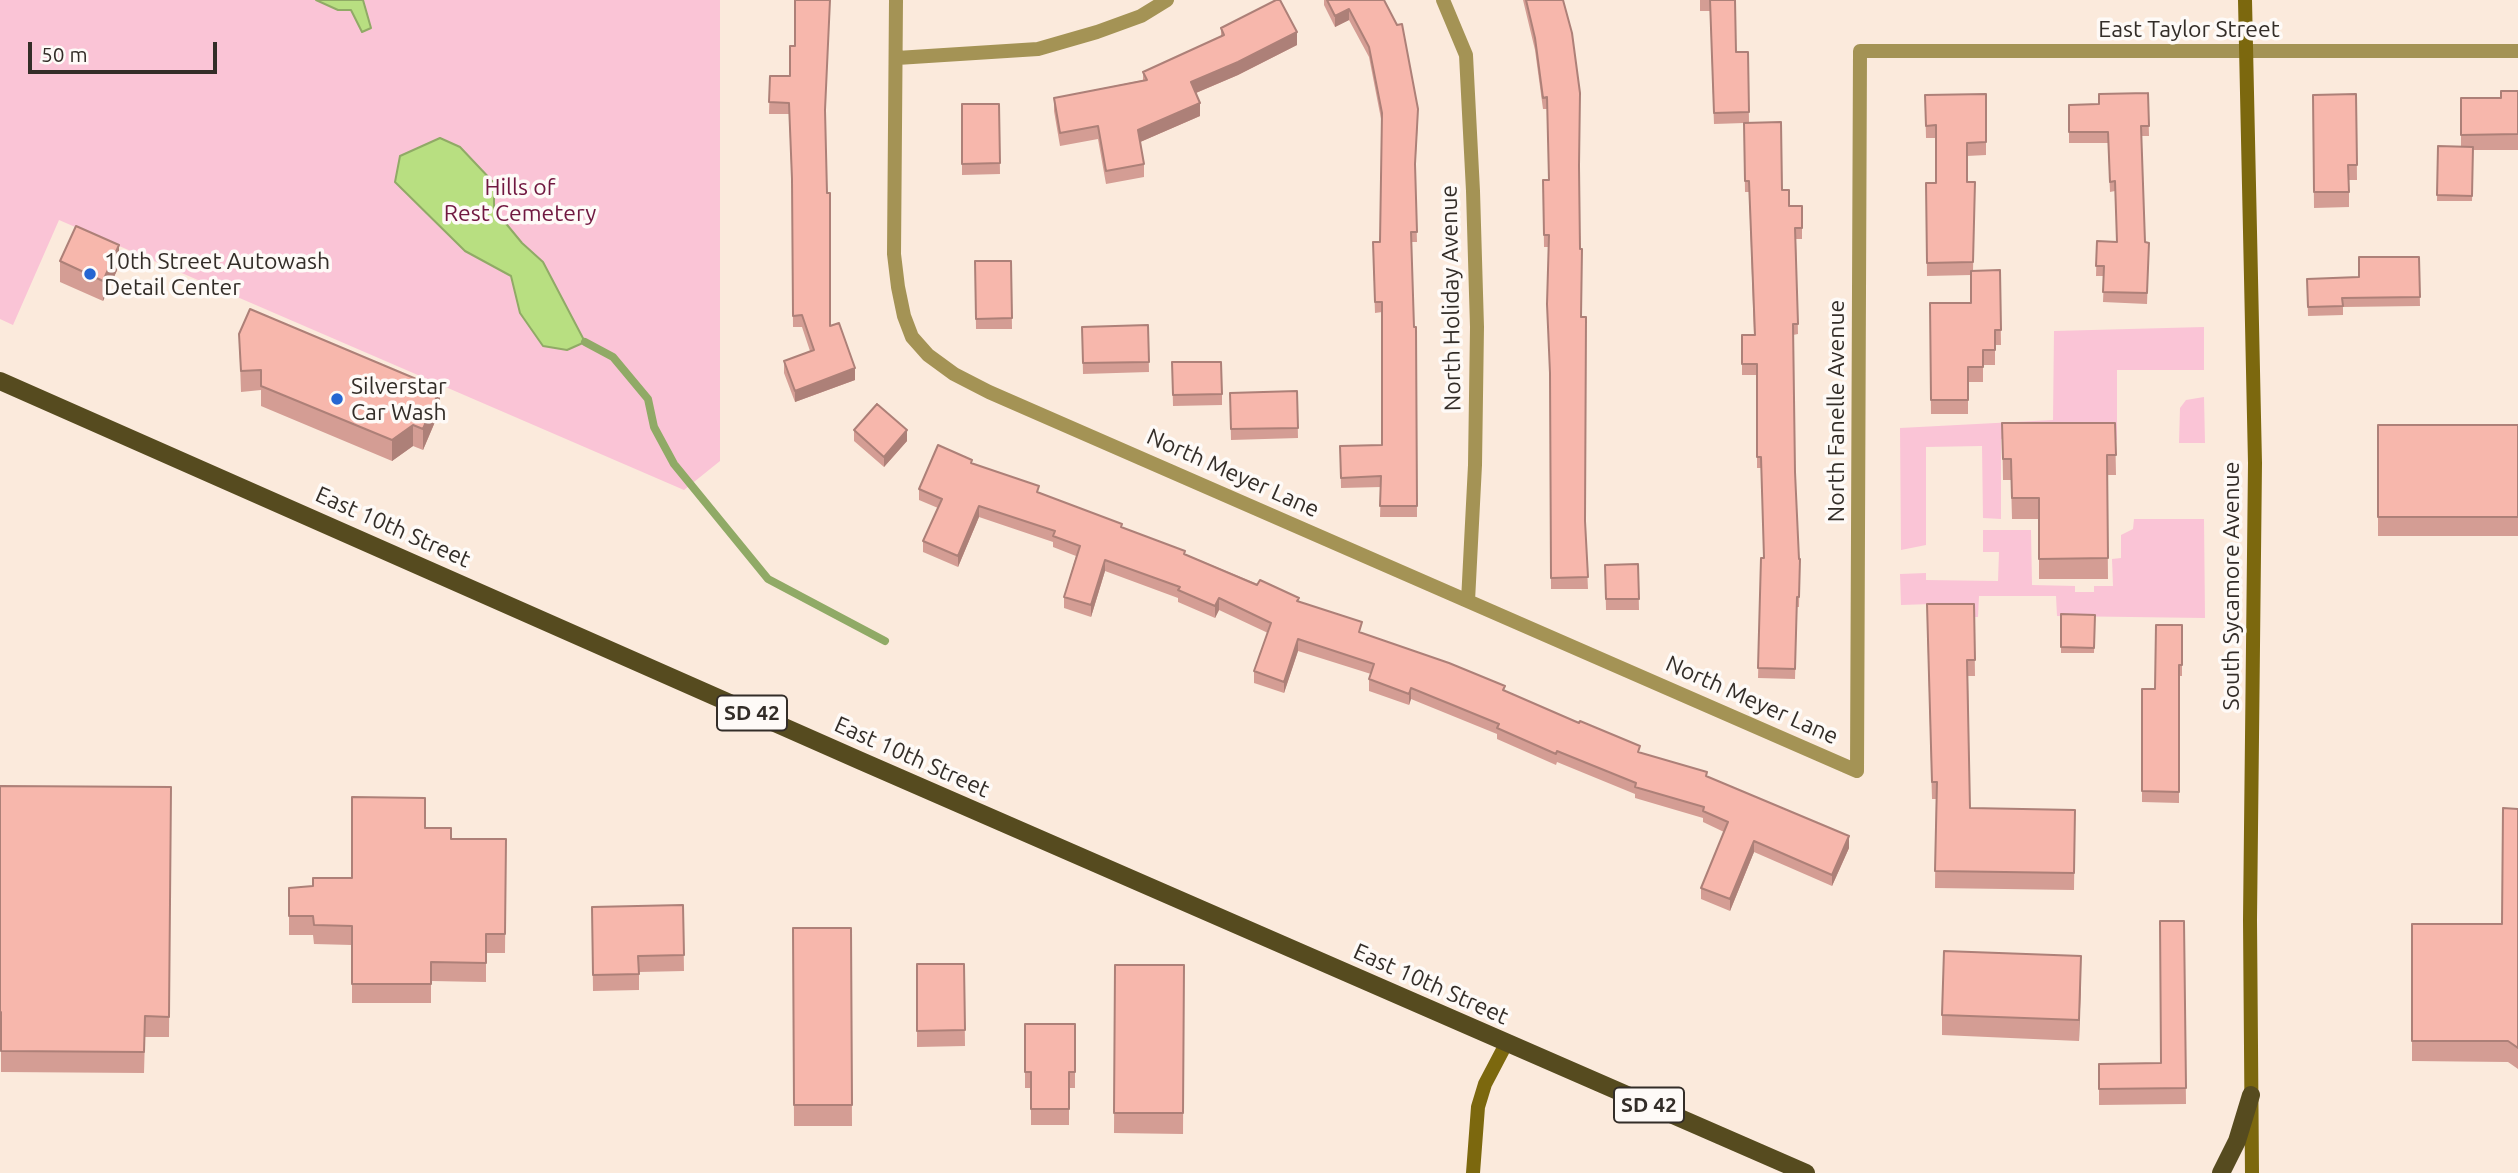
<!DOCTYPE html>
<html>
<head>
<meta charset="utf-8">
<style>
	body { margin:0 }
	#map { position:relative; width:2518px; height:1173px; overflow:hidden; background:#fbeadc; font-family:Ubuntu,sans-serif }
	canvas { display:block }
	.scale { position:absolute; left:28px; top:42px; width:189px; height:32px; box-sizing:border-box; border:4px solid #332d28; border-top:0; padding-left:9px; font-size:21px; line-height:24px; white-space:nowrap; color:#332d28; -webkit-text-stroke:5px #fefaf7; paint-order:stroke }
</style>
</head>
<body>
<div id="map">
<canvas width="2518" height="1173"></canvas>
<div class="scale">50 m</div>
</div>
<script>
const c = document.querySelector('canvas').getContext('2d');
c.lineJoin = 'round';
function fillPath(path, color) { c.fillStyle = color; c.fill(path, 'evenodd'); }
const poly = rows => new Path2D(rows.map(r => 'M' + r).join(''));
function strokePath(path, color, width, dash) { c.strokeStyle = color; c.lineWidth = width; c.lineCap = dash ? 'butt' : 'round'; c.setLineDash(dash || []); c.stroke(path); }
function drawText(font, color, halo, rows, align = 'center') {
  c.font = font + ' Ubuntu,sans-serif'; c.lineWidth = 7; c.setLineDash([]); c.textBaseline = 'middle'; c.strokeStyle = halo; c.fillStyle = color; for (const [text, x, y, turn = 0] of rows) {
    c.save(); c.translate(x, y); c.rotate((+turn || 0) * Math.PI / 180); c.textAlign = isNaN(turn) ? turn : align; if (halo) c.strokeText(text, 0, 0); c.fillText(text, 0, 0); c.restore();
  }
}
const green = poly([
	[0,0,720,0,720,461,684,490,59,220,13,325,0,319],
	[2204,327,2204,370,2117,370,2117,440,2001,439,2001,519,1983,518,1982,446,1926,447,1926,545,1901,550,1900,428,2053,420,2054,331],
	[2204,397,2205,443,2179,443,2180,408,2186,400],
	[2134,519,2204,519,2205,618,2057,616,2056,596,1979,596,1978,617,1933,617,1931,604,1901,605,1900,574,1926,573,1926,580,1998,581,1999,552,1983,552,1983,530,2031,530,2032,585,2075,586,2075,592,2094,592,2094,586,2113,586,2112,559,2121,558,2121,535,2133,529]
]);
const water = poly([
	[316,0,363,0,371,28,362,32,351,10,338,10,316,0],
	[440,138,460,147,494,183,494,209,522,243,543,262,585,342,567,350,543,346,520,313,511,276,465,251,395,182,400,156,440,138]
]);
const stream = poly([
	[585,342,613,357,648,399,654,427,674,464,768,579,885,641]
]);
const street = poly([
	[896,0,894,254,898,287,904,316,912,337,928,355,954,374,989,392,1857,771,1860,51,2518,51],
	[1443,0,1466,55,1473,191,1477,327,1475,465,1468,601],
	[897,58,1038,49,1097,32,1141,16,1167,0]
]);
const secondary = poly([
	[2245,0,2255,463,2250,920,2252,1173],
	[1473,1173,1478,1107,1485,1084,1506,1044]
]);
const primary = poly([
	[0,381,861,761,1806,1173],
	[2221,1173,2237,1141,2251,1095]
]);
const wall = poly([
	[1324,0,1384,0,1418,120,1415,171,1417,242,1411,242,1414,327,1416,327,1417,517,1380,517,1381,487,1341,488,1340,446,1382,445,1382,312,1375,313,1373,253,1380,242,1382,124,1369,57,1349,20,1335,27,1324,5],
	[1523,0,1563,0,1579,172,1585,523,1588,589,1551,589,1550,385,1549,247,1544,247,1543,180,1549,180,1547,109,1543,109,1535,50],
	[1700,0,1735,0,1736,52,1748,52,1749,123,1789,206,1802,206,1802,239,1796,239,1798,334,1793,335,1795,472,1799,559,1800,559,1799,607,1797,607,1795,679,1758,678,1761,558,1764,558,1761,468,1757,468,1757,375,1742,375,1742,335,1754,335,1749,192,1745,192,1744,123,1714,124,1710,11,1700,11],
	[1221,28,1297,45,1238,75,1196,93,1200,116,1140,142,1144,164,1144,177,1106,184,1098,139,1060,146,1054,111,1054,98,1143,80,1143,72,1221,36],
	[795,46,825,118,830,326,855,380,795,402,784,373,784,361,810,351,802,327,793,327,792,191,789,114,769,114,770,76,790,76],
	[2518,91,2518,150,2473,150,2472,201,2437,201,2438,146,2461,147,2461,98,2501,98],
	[2148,93,2149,136,2141,136,2145,242,2149,243,2147,304,2103,302,2104,276,2096,276,2097,241,2117,242,2115,191,2110,192,2108,143,2069,143,2069,105,2099,104],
	[1986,94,1986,155,1967,156,1967,182,1975,182,1973,271,2000,270,2001,345,1995,345,1995,365,1983,365,1983,382,1968,382,1968,414,1931,414,1930,303,1971,303,1971,275,1927,276,1926,183,1936,183,1936,138,1926,138,1925,95],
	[2356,94,2357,180,2349,180,2349,207,2314,208,2313,95],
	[962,104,999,104,1000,174,962,175],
	[2419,257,2420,306,2343,307,2343,315,2308,316,2307,279,2359,277],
	[60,261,119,266,103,301,60,282],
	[975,261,1011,261,1012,329,976,329],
	[1148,325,1149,372,1083,374,1082,327],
	[239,334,440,410,423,450,413,446,392,461,261,406,261,390,241,392],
	[1172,362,1222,394,1222,405,1173,406],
	[1297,391,1298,438,1231,440,1230,393],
	[2002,423,2115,423,2116,475,2107,475,2108,579,2039,579,2039,519,2012,519,2011,480,2003,480],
	[2378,425,2518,425,2518,536,2378,536],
	[854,430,907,441,884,467,854,441],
	[972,463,1122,528,1299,601,1362,633,1505,691,1640,753,1707,776,1849,848,1832,886,1754,852,1730,911,1701,899,1701,888,1724,832,1703,822,1703,818,1635,798,1635,794,1557,762,1556,765,1497,739,1497,734,1411,699,1409,705,1369,691,1369,679,1371,674,1298,651,1284,693,1254,683,1254,671,1268,633,1219,610,1215,618,1178,602,1178,598,1105,571,1091,617,1064,608,1064,597,1076,556,1053,547,1053,542,979,517,958,567,923,552,923,541,938,508,919,500,919,489],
	[1638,564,1639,610,1606,610,1605,565],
	[1974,604,1975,676,1968,676,1970,808,2075,810,2074,890,1935,888,1936,799,1932,799,1927,621],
	[2061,614,2095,615,2094,653,2061,653],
	[2182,625,2182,676,2179,676,2179,803,2142,802,2142,689,2155,689],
	[0,786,171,787,169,1037,145,1037,144,1073,1,1072,1,1033,0,1033],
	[2518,809,2518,1069,2508,1062,2412,1061,2412,924,2502,924],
	[425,828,451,839,506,839,505,953,486,953,486,982,431,981,431,1003,352,1003,352,945,314,944,313,935,289,935,289,888,313,886,352,878],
	[683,905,684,971,639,972,639,990,593,991,592,907],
	[2184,921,2186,1104,2099,1105,2099,1064,2161,1063],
	[793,928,851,928,852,1126,794,1126],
	[917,964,964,964,965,1046,917,1047],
	[1115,965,1184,965,1183,1134,1114,1133],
	[2081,977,2079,1041,1942,1035,1942,1015],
	[1025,1024,1075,1024,1075,1088,1069,1088,1069,1125,1031,1125,1031,1088,1025,1088]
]);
const shadedWall = poly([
	[1349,9,1349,20,1335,27,1335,16],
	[1297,32,1297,45,1238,75,1191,95,1191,82],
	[1200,103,1200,116,1138,143,1138,130],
	[119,245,119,266,103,301,103,281],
	[855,368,855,380,795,402,795,391],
	[440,389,440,410,423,450,423,429],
	[413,425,413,446,392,461,392,440],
	[907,430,907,441,884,467,884,457],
	[979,506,979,517,958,567,958,556],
	[1105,560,1105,571,1091,617,1091,605],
	[1219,598,1219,610,1215,618,1215,606],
	[1298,639,1298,651,1284,693,1284,682],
	[1411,688,1411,699,1409,705,1409,694],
	[1849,836,1849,848,1832,886,1832,875],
	[1754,841,1754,852,1730,911,1730,899],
	[2081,956,2081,977,2079,1041,2079,1020]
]);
const building = poly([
	[795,0,830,0,825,110,827,193,830,193,830,326,839,323,855,368,795,391,784,361,814,350,802,315,793,316,792,179,789,103,769,102,770,76,790,76,790,46,795,46,795,0],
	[1276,0,1280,0,1297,32,1238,62,1191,82,1200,103,1138,130,1144,164,1106,171,1098,126,1060,133,1054,98,1147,80,1143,72,1224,35,1221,28,1276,0],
	[1327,0,1384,0,1397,25,1402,24,1418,109,1415,164,1417,232,1411,232,1414,327,1416,327,1417,506,1380,506,1381,476,1341,478,1340,446,1382,445,1382,302,1375,302,1373,242,1380,242,1382,113,1369,47,1349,9,1335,16,1327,0],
	[1526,0,1563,0,1572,33,1580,93,1579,166,1580,249,1582,249,1581,317,1586,317,1585,521,1588,577,1551,578,1550,373,1547,304,1549,235,1544,235,1543,180,1549,180,1547,97,1543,98,1535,38,1526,0],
	[1710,0,1735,0,1736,52,1748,52,1749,112,1714,113,1710,0],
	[2501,91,2518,91,2518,134,2461,135,2461,98,2501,98,2501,91],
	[2148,93,2149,126,2141,126,2145,242,2149,243,2147,293,2103,292,2104,266,2096,266,2097,241,2117,242,2115,181,2110,182,2108,132,2069,132,2069,105,2099,104,2099,94,2148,93],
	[1986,94,1986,142,1967,143,1967,182,1975,182,1973,262,1927,263,1926,183,1936,183,1936,125,1926,126,1925,95,1986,94],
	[2356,94,2357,165,2348,165,2349,192,2314,192,2313,95,2356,94],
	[962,104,999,104,1000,163,962,164,962,104],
	[1781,122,1782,190,1789,190,1789,206,1802,206,1802,228,1795,228,1798,324,1793,324,1795,472,1799,559,1800,559,1799,597,1797,597,1795,669,1758,668,1761,558,1764,558,1761,457,1757,457,1757,364,1742,364,1742,335,1755,335,1749,181,1745,181,1744,123,1781,122],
	[2438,146,2473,147,2472,196,2437,195,2438,146],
	[76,226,119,245,103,281,60,261,76,226],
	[2359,257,2419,257,2420,297,2342,298,2343,306,2308,307,2307,279,2359,277,2359,257],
	[975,261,1011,261,1012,318,976,319,975,261],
	[2000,270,2001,330,1995,330,1995,350,1983,350,1983,367,1968,367,1968,400,1931,400,1930,303,1971,303,1971,271,2000,270],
	[250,309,440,389,423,429,413,425,392,440,261,386,261,370,241,371,239,334,250,309],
	[1148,325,1149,362,1083,363,1082,327,1148,325],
	[1172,362,1221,362,1222,394,1173,395,1172,362],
	[1297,391,1298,428,1231,429,1230,393,1297,391],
	[877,404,907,430,884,457,854,430,877,404],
	[2002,423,2115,423,2116,455,2107,455,2108,558,2039,559,2039,498,2012,498,2011,459,2003,459,2002,423],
	[2378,425,2518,425,2518,517,2378,517,2378,425],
	[938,445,972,460,971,463,1039,486,1037,492,1122,524,1121,527,1185,551,1184,554,1257,585,1260,580,1299,598,1297,601,1362,622,1359,632,1449,663,1505,686,1503,690,1579,723,1580,721,1640,746,1638,752,1707,772,1706,776,1849,836,1832,875,1754,841,1730,899,1701,888,1728,822,1703,811,1704,807,1635,787,1636,783,1557,751,1556,754,1497,728,1499,724,1411,688,1409,694,1369,679,1374,664,1298,639,1284,682,1254,671,1271,623,1219,598,1215,606,1178,590,1180,587,1105,560,1091,605,1064,597,1080,546,1053,536,1055,531,979,506,958,556,923,541,942,499,919,489,938,445],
	[1638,564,1639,599,1606,599,1605,565,1638,564],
	[1927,604,1974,604,1975,660,1967,660,1970,808,2075,810,2074,873,1935,871,1937,782,1932,782,1927,604],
	[2061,614,2095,615,2094,648,2061,647,2061,614],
	[2156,625,2182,625,2182,665,2179,665,2179,792,2142,791,2142,689,2155,689,2156,625],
	[0,786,171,787,169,1017,145,1016,144,1052,1,1051,1,1012,0,1012,0,786],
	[352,797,425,798,425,828,451,828,451,839,506,839,505,934,486,934,486,963,431,962,431,984,352,984,352,926,314,925,313,916,289,916,289,888,313,886,313,878,352,878,352,797],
	[2503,808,2518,809,2518,1048,2508,1041,2412,1041,2412,924,2502,924,2503,808],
	[683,905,684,955,638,956,639,974,593,975,592,907,683,905],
	[2160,921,2184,921,2186,1088,2099,1089,2099,1064,2161,1063,2160,921],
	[793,928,851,928,852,1105,794,1105,793,928],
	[1944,951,2081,956,2079,1020,1942,1015,1944,951],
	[917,964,964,964,965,1030,917,1031,917,964],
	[1115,965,1184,965,1183,1113,1114,1113,1115,965],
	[1025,1024,1075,1024,1075,1072,1069,1072,1069,1109,1031,1109,1031,1072,1025,1072,1025,1024]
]);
const markers = [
	[90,274,7,"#2566d2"],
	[337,399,7,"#2566d2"]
];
const shields = [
	[752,713,70],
	[1649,1105,70]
];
const shieldNames = [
	["SD 42",752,713],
	["SD 42",1649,1105]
];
const streetNames = [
	["East Taylor Street",2189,29],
	["North Holiday Avenue",1451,298,-91],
	["North Fanelle Avenue",1836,411,-90],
	["North Meyer Lane",1233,473,24],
	["East 10th Street",393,527,24],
	["South Sycamore Avenue",2231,586,-90],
	["North Meyer Lane",1752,700,24],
	["East 10th Street",912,757,24],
	["East 10th Street",1431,984,24]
];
const parkNames = [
	["Hills of",520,187],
	["Rest Cemetery",520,213]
];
const poiNames = [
	["10th Street Autowash",104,261],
	["Detail Center",104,287],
	["Silverstar",351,386],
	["Car Wash",351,412]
];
fillPath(green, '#fac4d6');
fillPath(water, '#b8df81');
strokePath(water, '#90aa66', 2);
strokePath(stream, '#90aa66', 8);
strokePath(street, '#a49355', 14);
strokePath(secondary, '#7c680e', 14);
strokePath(primary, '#564b1f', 18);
fillPath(wall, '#d49d94');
fillPath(shadedWall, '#ad8078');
fillPath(building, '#f7b7ac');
strokePath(building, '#ad8078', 2);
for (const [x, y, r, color] of markers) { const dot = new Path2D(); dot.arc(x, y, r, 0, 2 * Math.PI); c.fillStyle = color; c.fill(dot); strokePath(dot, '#fefaf7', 2.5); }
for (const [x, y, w] of shields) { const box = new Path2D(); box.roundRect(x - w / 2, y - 17.5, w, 35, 5); c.fillStyle = '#fefaf7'; c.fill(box); strokePath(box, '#332d28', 2); }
drawText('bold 21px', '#332d28', null, shieldNames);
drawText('23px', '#332d28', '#fefaf7', streetNames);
drawText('23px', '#701840', '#fefaf7', parkNames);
drawText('23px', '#332d28', '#fefaf7', poiNames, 'left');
</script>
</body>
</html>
